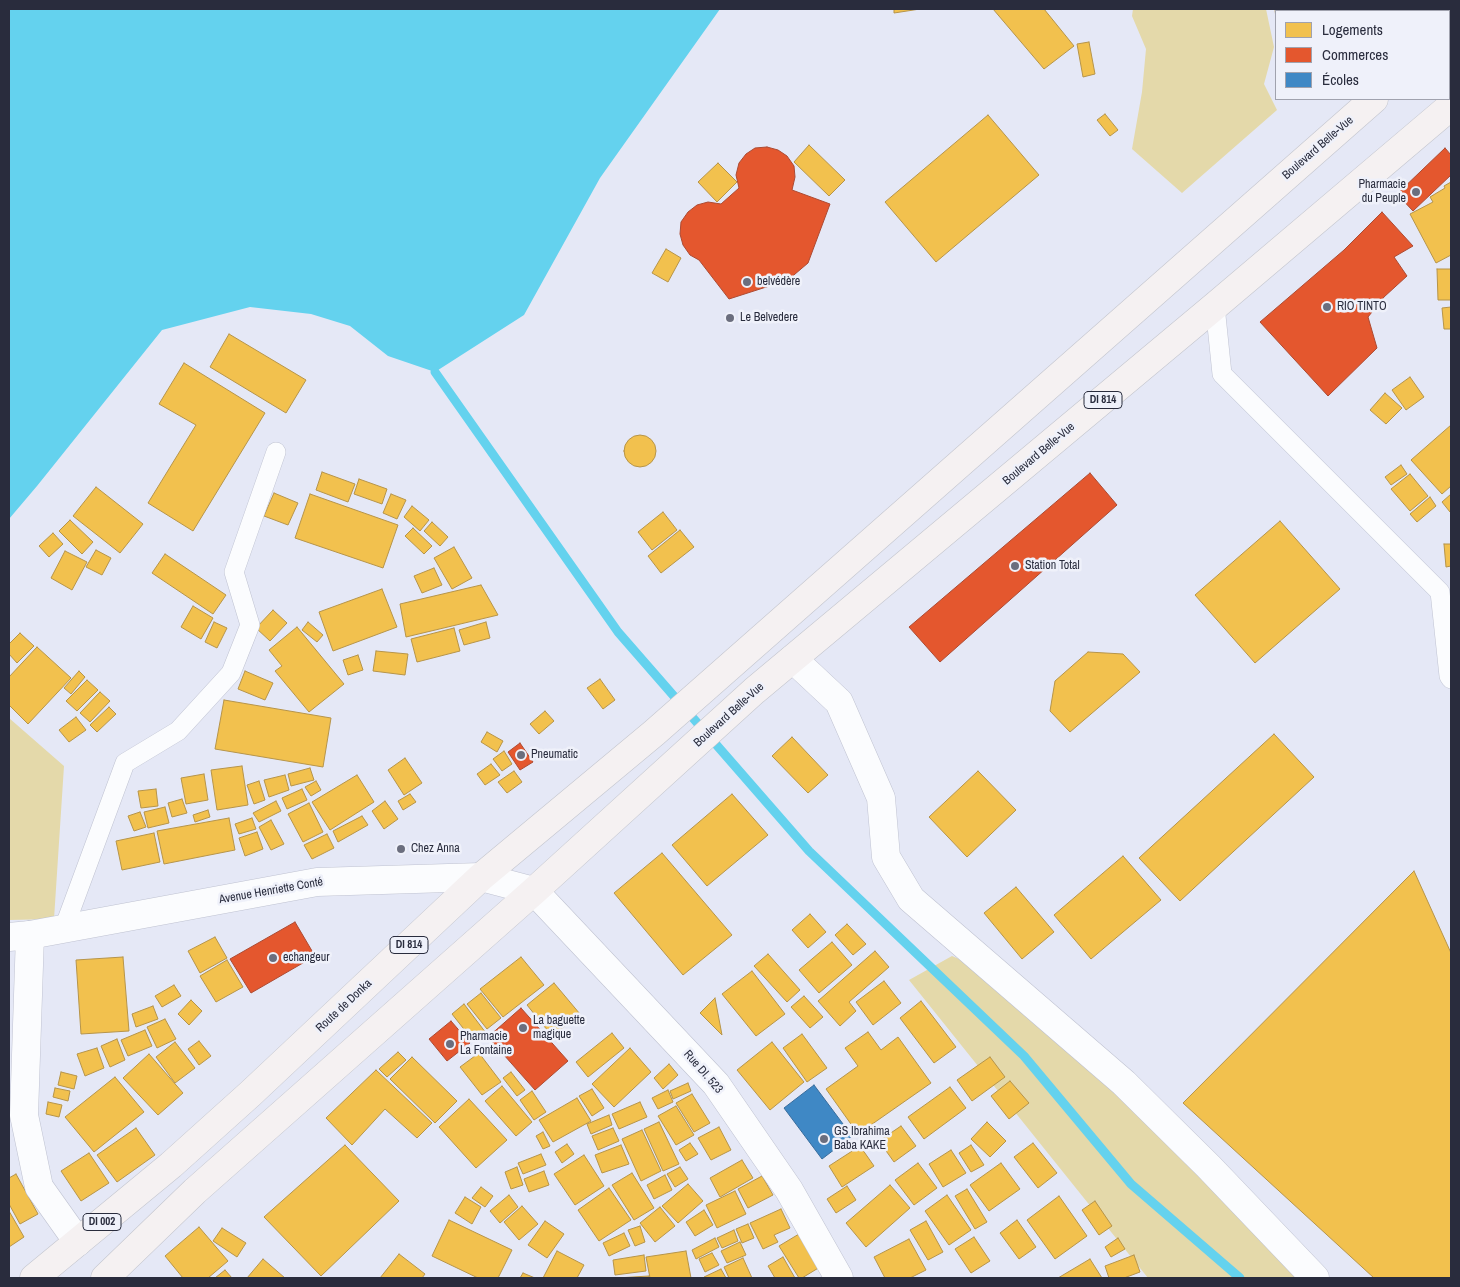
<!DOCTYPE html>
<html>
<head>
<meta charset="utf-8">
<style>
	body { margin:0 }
	#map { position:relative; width:1460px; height:1287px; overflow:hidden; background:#e5e8f6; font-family:"Archivo Narrow",sans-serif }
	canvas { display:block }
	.frame { position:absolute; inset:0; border:10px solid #292c3d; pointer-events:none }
	.legend { position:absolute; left:1275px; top:10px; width:175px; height:90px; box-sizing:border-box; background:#eff1fa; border:1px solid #a0a2ae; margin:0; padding:6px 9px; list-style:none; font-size:15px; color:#292c3d }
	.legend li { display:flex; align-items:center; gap:10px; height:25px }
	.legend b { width:25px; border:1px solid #a0a2ae }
</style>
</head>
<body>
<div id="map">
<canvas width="1460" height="1287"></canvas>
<div class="frame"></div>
<ul class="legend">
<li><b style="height:14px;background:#f2c14e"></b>Logements</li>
<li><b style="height:14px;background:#e4572e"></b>Commerces</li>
<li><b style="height:14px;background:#3f88c5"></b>Écoles</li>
</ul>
</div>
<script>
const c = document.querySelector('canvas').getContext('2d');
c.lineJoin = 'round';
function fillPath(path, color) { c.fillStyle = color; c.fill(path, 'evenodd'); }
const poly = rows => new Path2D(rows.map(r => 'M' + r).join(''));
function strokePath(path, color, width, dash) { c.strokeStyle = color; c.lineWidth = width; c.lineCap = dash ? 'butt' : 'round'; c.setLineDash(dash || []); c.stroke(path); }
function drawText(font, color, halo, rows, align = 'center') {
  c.font = font + ' "Archivo Narrow",sans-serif'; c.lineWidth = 5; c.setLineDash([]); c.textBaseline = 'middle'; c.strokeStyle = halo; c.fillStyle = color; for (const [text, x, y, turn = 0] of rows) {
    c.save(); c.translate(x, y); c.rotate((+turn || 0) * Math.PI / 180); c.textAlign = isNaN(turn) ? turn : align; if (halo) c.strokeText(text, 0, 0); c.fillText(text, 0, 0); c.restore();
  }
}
const green = poly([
	[1133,9,1266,9,1274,47,1264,84,1277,110,1182,193,1132,149,1142,92,1146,49,1132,16],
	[9,718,64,766,54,919,9,920],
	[952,956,1018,984,1317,1278,1148,1278,909,980]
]);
const water = poly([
	[9,9,720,9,600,178,524,315,435,372,388,356,350,326,311,314,250,307,162,330,37,486,9,519]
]);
const homes = poly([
	[894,9,920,9,894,13,894,9],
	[993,9,1044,9,1074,46,1044,69,993,9],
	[1275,9,1320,9,1320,11,1276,11,1276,19,1275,9],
	[1089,42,1095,74,1083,77,1077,44,1089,42],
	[1105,114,1118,130,1110,136,1097,120,1105,114],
	[988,115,1039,175,936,262,885,202,988,115],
	[809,145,845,180,829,196,794,162,809,145],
	[718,163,737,182,717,202,698,182,718,163],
	[1451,182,1451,255,1436,263,1410,214,1433,202,1430,197,1445,188,1444,186,1451,182],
	[666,249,681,258,668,282,652,273,666,249],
	[1437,269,1451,269,1451,300,1438,300,1437,269],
	[1451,307,1451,329,1444,329,1442,308,1451,307],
	[229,334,306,380,286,413,210,367,229,334],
	[184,363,265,413,193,531,148,503,196,425,159,404,184,363],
	[1410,377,1424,397,1406,410,1392,390,1410,377],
	[1385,393,1402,408,1386,424,1370,410,1385,393],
	[1451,425,1451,486,1442,494,1411,460,1451,425],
	'624 451a16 16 0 1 1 32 0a16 16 0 1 1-32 0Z',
	[1401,465,1407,474,1391,485,1385,477,1401,465],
	[322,472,355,484,348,502,316,490,322,472],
	[1410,474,1428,496,1410,511,1391,489,1410,474],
	[359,479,387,489,382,504,354,494,359,479],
	[96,487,143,524,120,553,73,516,96,487],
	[274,493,298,503,288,525,264,516,274,493],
	[310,494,398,525,383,568,295,538,310,494],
	[391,494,406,500,397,519,383,513,391,494],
	[1451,494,1451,511,1450,512,1442,502,1451,494],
	[1430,497,1436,506,1417,522,1410,514,1430,497],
	[412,506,429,520,420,531,404,517,412,506],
	[663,512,677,530,652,550,638,532,663,512],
	[70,520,93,542,82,554,59,531,70,520],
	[1280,521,1340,589,1255,663,1195,595,1280,521],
	[432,522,448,537,440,546,424,531,432,522],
	[413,528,432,546,424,554,405,536,413,528],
	[680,530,694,547,661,573,648,556,680,530],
	[53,533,63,544,49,557,39,546,53,533],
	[1444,544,1451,544,1451,566,1446,567,1444,544],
	[454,547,472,578,452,589,434,558,454,547],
	[96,550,111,558,102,575,86,567,96,550],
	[65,551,87,562,72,590,51,578,65,551],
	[165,554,226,595,213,614,152,573,165,554],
	[434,568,442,585,422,593,414,576,434,568],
	[481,585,498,615,406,637,400,604,481,585],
	[382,589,397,627,333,651,319,612,382,589],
	[193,606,213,618,201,639,181,627,193,606],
	[273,610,287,623,270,641,256,628,273,610],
	[214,622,227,628,217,648,205,642,214,622],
	[308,622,323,635,317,642,302,630,308,622],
	[486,622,490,638,464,645,459,630,486,622],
	[297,627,344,684,309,712,275,671,282,666,269,650,297,627],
	[454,628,460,651,417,662,411,639,454,628],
	[20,633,34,646,17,663,9,654,9,644,20,633],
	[37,647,71,678,28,724,9,705,9,677,37,647],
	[376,651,408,654,405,675,373,671,376,651],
	[1088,652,1123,654,1140,672,1070,732,1050,711,1055,681,1088,652],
	[358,655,363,670,348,675,343,660,358,655],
	[79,671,85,677,71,694,64,688,79,671],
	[245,671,273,683,265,700,238,689,245,671],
	[600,679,615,700,603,709,587,688,600,679],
	[87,680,98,690,77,711,66,701,87,680],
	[100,692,110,701,90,722,80,713,100,692],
	[224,700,331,718,323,767,215,749,224,700],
	[109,707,116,714,97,732,90,725,109,707],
	[545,711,554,721,539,734,530,724,545,711],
	[76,717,86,730,69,742,59,730,76,717],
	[487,732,503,741,497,752,481,742,487,732],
	[1274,734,1314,777,1180,901,1139,858,1274,734],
	[792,737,828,775,808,793,772,756,792,737],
	[504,751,512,764,502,771,493,759,504,751],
	[405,758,422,783,404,795,388,770,405,758],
	[491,764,500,775,485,785,477,774,491,764],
	[242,766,248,805,217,810,211,770,242,766],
	[310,768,314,780,291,786,288,774,310,768],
	[514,771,522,782,507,793,498,782,514,771],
	[978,771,1016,810,967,857,929,817,978,771],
	[204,774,208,800,186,804,181,778,204,774],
	[285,775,289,790,269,797,264,780,285,775],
	[357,775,374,802,330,830,312,802,357,775],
	[259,781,265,800,254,804,247,785,259,781],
	[316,781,321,790,311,796,305,787,316,781],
	[156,789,158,806,141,808,138,791,156,789],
	[302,789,307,800,287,809,282,798,302,789],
	[410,794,416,802,403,810,398,801,410,794],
	[732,794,768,835,707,886,672,845,732,794],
	[182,799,187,813,172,817,168,803,182,799],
	[276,801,281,811,259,822,253,813,276,801],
	[385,801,398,819,384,829,372,811,385,801],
	[309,803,323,832,303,842,288,814,309,803],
	[165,807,169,823,148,828,144,812,165,807],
	[208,810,210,817,195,822,193,815,208,810],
	[140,812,146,827,134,831,128,816,140,812],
	[362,816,368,825,338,842,333,831,362,816],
	[229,818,235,850,164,864,157,831,229,818],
	[252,818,256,829,239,834,235,824,252,818],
	[271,820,284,844,271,850,259,827,271,820],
	[257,832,263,849,245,856,239,838,257,832],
	[154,833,160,862,122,870,116,841,154,833],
	[327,834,334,848,312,859,304,845,327,834],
	[662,853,732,935,683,975,614,893,662,853],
	[1123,856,1161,900,1091,959,1054,915,1123,856],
	[1414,871,1451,953,1451,1278,1374,1278,1183,1103,1414,871],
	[1016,887,1054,932,1022,959,984,913,1016,887],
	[810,914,826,932,808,948,792,930,810,914],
	[847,924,866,944,853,955,835,935,847,924],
	[215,937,227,958,200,973,188,951,215,937],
	[832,942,852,965,819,993,799,970,832,942],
	[875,951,889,967,849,1002,856,1011,840,1026,818,1001,875,951],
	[768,954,800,990,787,1002,754,966,768,954],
	[123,957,129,1031,81,1034,76,960,123,957],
	[521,957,544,985,503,1017,480,989,521,957],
	[227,960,243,987,216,1002,200,976,227,960],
	[752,971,785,1014,756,1036,722,994,752,971],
	[884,981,901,1003,873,1025,856,1002,884,981],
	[554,983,580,1014,552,1036,527,1005,554,983],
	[174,985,181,996,162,1007,155,996,174,985],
	[481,993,501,1018,487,1029,467,1004,481,993],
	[804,996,823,1017,810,1028,791,1007,804,996],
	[715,998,722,1035,700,1013,715,998],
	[191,1000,202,1011,189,1025,178,1014,191,1000],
	[921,1001,956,1047,934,1063,900,1018,921,1001],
	[464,1004,486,1033,474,1042,452,1014,464,1004],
	[153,1006,158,1019,136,1027,132,1014,153,1006],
	[165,1019,176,1039,157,1048,147,1027,165,1019],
	[145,1030,152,1046,128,1056,121,1040,145,1030],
	[868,1032,881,1050,898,1037,931,1083,858,1134,826,1089,858,1066,845,1048,868,1032],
	[612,1033,624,1048,588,1077,576,1062,612,1033],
	[802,1034,827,1068,807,1082,783,1048,802,1034],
	[117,1039,125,1060,110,1067,101,1046,117,1039],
	[199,1041,211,1056,199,1065,188,1049,199,1041],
	[175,1042,195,1068,175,1083,156,1057,175,1042],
	[772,1042,804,1082,770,1110,737,1070,772,1042],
	[97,1048,104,1068,85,1076,77,1054,97,1048],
	[630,1048,651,1072,614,1107,592,1084,630,1048],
	[398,1052,406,1060,387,1077,379,1069,398,1052],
	[479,1053,501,1082,482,1095,460,1067,479,1053],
	[149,1054,183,1093,158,1115,123,1078,149,1054],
	[412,1057,457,1101,435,1123,390,1079,412,1057],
	[990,1057,1005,1077,972,1101,957,1080,990,1057],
	[669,1064,678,1075,663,1089,654,1078,669,1064],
	[376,1070,432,1123,417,1138,385,1109,352,1145,326,1118,376,1070],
	[61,1072,77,1076,74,1089,58,1085,61,1072],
	[511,1072,525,1090,517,1096,503,1078,511,1072],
	[115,1077,144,1112,94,1152,65,1117,115,1077],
	[1010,1081,1029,1103,1009,1119,991,1096,1010,1081],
	[688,1083,691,1091,673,1099,670,1091,688,1083],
	[502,1086,532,1122,516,1136,485,1101,502,1086],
	[950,1087,966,1108,924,1139,908,1117,950,1087],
	[55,1088,70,1091,68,1101,53,1097,55,1088],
	[592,1089,604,1108,592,1116,579,1096,592,1089],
	[668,1090,673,1102,658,1109,652,1098,668,1090],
	[532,1091,546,1112,534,1120,520,1100,532,1091],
	[692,1094,710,1123,694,1132,676,1103,692,1094],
	[577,1098,591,1121,553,1142,539,1120,577,1098],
	[469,1099,507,1140,476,1168,439,1127,469,1099],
	[48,1102,62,1105,59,1117,46,1114,48,1102],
	[640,1102,647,1117,619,1129,612,1114,640,1102],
	[676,1106,694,1135,676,1145,658,1116,676,1106],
	[609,1115,612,1125,591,1134,587,1124,609,1115],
	[659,1122,679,1164,663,1171,644,1129,659,1122],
	[987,1122,1006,1141,990,1157,971,1139,987,1122],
	[901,1126,916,1146,894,1162,879,1141,901,1126],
	[719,1127,731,1150,711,1160,698,1138,719,1127],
	[136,1128,155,1155,117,1182,97,1155,136,1128],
	[613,1128,619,1141,598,1150,592,1136,613,1128],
	[642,1130,661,1171,641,1181,622,1139,642,1130],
	[543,1132,550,1146,543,1149,536,1136,543,1132],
	[690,1143,698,1154,686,1161,679,1150,690,1143],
	[1033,1143,1057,1173,1038,1188,1014,1157,1033,1143],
	[567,1144,574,1154,562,1163,555,1152,567,1144],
	[345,1145,399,1201,321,1276,264,1217,345,1145],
	[621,1145,629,1164,602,1173,595,1155,621,1145],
	[971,1145,984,1165,971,1172,959,1153,971,1145],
	[860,1146,874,1166,842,1187,829,1166,860,1146],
	[951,1150,966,1173,943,1187,929,1164,951,1150],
	[89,1153,109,1183,81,1201,61,1171,89,1153],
	[541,1154,546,1165,523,1174,518,1163,541,1154],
	[584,1155,604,1186,575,1205,554,1174,584,1155],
	[742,1160,753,1178,720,1197,710,1178,742,1160],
	[918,1163,937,1188,914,1205,895,1180,918,1163],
	[1001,1163,1020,1189,989,1211,970,1185,1001,1163],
	[517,1167,523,1185,511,1189,505,1172,517,1167],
	[680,1167,688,1179,675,1187,667,1174,680,1167],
	[544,1171,549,1185,529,1192,524,1179,544,1171],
	[632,1173,654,1208,634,1220,612,1185,632,1173],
	[16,1174,38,1214,20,1224,9,1204,9,1178,16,1174],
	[665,1175,672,1190,654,1199,647,1185,665,1175],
	[762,1176,773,1195,748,1208,738,1189,762,1176],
	[688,1184,703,1201,678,1223,662,1206,688,1184],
	[890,1185,910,1208,866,1247,846,1223,890,1185],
	[847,1186,856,1200,836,1213,827,1199,847,1186],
	[481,1187,493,1196,485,1207,472,1198,481,1187],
	[609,1188,631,1220,599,1241,578,1210,609,1188],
	[967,1189,987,1222,975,1229,955,1196,967,1189],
	[735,1191,746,1214,717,1228,706,1205,735,1191],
	[509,1195,518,1207,500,1223,490,1211,509,1195],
	[947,1195,971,1230,949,1245,925,1211,947,1195],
	[1059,1196,1087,1236,1055,1259,1027,1220,1059,1196],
	[465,1197,481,1207,472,1224,455,1213,465,1197],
	[1095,1201,1112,1226,1099,1235,1082,1210,1095,1201],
	[522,1206,538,1224,519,1240,504,1222,522,1206],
	[660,1207,675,1226,655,1242,640,1223,660,1207],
	[781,1209,790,1228,774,1235,778,1242,763,1249,750,1223,781,1209],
	[704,1210,713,1225,695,1236,686,1222,704,1210],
	[9,1211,24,1237,9,1247,9,1211],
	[449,1220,512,1250,498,1278,478,1278,432,1256,449,1220],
	[1017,1220,1036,1247,1019,1259,1000,1233,1017,1220],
	[545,1221,564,1234,547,1258,528,1245,545,1221],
	[926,1221,943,1252,928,1260,910,1230,926,1221],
	[748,1224,754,1238,742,1243,736,1229,748,1224],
	[640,1226,645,1242,635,1246,628,1230,640,1226],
	[199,1227,228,1261,208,1278,183,1278,165,1256,199,1227],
	[222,1228,246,1243,237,1257,213,1241,222,1228],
	[734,1230,738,1241,722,1248,717,1238,734,1230],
	[624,1233,630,1246,609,1256,603,1243,624,1233],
	[799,1234,820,1267,802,1278,799,1278,779,1246,799,1234],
	[974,1237,990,1261,971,1273,955,1249,974,1237],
	[715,1238,719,1247,696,1259,692,1250,715,1238],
	[1118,1238,1125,1249,1111,1257,1105,1247,1118,1238],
	[909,1239,926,1270,910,1278,885,1278,874,1257,909,1239],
	[740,1242,746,1255,727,1263,721,1251,740,1242],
	[557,1251,584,1265,577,1278,543,1278,557,1251],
	[686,1251,691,1278,650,1278,646,1257,686,1251],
	[712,1253,719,1265,705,1272,699,1259,712,1253],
	[399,1254,425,1274,422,1278,380,1278,399,1254],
	[644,1255,646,1271,615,1275,613,1260,644,1255],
	[1134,1255,1140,1272,1124,1278,1109,1278,1105,1266,1134,1255],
	[783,1257,795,1278,775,1278,768,1266,783,1257],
	[743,1258,752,1278,729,1278,724,1267,743,1258],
	[263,1259,285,1278,247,1278,263,1259],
	[1090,1259,1102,1278,1058,1278,1090,1259],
	[721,1269,726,1278,705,1278,704,1277,721,1269],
	[225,1270,232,1278,215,1278,225,1270],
	[523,1273,535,1278,520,1278,523,1273],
	[649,1276,649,1278,617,1278,649,1276]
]);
const shops = poly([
	[767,147,778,150,787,156,794,166,795,177,792,190,830,204,808,263,788,280,729,299,699,260,690,255,683,245,680,234,681,222,688,212,697,205,708,202,721,204,739,188,736,175,739,163,746,154,755,148,767,147],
	[1445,148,1451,155,1451,175,1413,211,1397,194,1445,148],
	[1382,212,1413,246,1394,257,1407,276,1384,297,1368,317,1377,348,1328,396,1260,322,1344,250,1382,212],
	[1090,473,1117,505,940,662,909,627,1090,473],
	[520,743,533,762,520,770,508,752,520,743],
	[295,922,315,956,251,993,230,959,295,922],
	[521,1008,568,1061,535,1090,488,1037,521,1008],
	[451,1021,470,1043,447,1061,429,1039,451,1021]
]);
const schools = poly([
	[814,1085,852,1136,822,1159,784,1108,814,1085]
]);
const stream = poly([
	[435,372,618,632,809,851,1024,1056,1131,1184,1240,1278]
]);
const lane = poly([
	[1215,306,1222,374,1440,592,1449,676,1451,679],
	[64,928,125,763,178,731,231,673,250,625,234,572,276,452]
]);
const street = poly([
	[793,659,839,702,881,798,886,857,911,899,1124,1083,1209,1167,1315,1278],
	[534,891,716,1084,789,1190,839,1278],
	[30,935,24,1115,39,1187,78,1242]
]);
const secondary = poly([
	[9,937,30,935,317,882,481,877,534,891]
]);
const primary = poly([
	[1449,33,1451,31],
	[34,1278,171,1165,250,1094,481,877,654,733,1374,99],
	[105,1278,195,1191,534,891,754,691,1215,306,1451,106]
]);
const markers = [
	[1416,192,5,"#6b6e7e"],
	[747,282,5,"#6b6e7e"],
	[1327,307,5,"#6b6e7e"],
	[730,318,5,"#6b6e7e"],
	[1015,566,5,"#6b6e7e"],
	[521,755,5,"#6b6e7e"],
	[401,849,5,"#6b6e7e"],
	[273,958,5,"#6b6e7e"],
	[523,1028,5,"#6b6e7e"],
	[450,1044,5,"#6b6e7e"],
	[824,1139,5,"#6b6e7e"]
];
const shields = [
	[1103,400,38],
	[409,945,38],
	[102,1222,38]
];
const shieldNames = [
	["DI 814",1103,400],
	["DI 814",409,945],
	["DI 002",102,1222]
];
const streetNames = [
	["Boulevard Belle-Vue",1318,148,-41],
	["Boulevard Belle-Vue",1039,454,-40],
	["Boulevard Belle-Vue",729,715,-42],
	["Avenue Henriette Conté",271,891,-10],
	["Route de Donka",344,1006,-43],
	["Rue DI. 523",703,1072,49]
];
const poiNames = [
	["Pharmacie",1406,185,"right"],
	["du Peuple",1406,199,"right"],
	["belvédère",757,282],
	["RIO TINTO",1337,307],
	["Le Belvedere",740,318],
	["Station Total",1025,566],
	["Pneumatic",531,755],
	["Chez Anna",411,849],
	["echangeur",283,958],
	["La baguette",533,1021],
	["magique",533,1035],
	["Pharmacie",460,1037],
	["La Fontaine",460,1051],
	["GS Ibrahima",834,1132],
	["Baba KAKE",834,1146]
];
fillPath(green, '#e4d9aa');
fillPath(water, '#64d2ee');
fillPath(homes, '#f2c14e');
strokePath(homes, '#b69449', 1);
fillPath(shops, '#e4572e');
strokePath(shops, '#ac4a32', 1);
fillPath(schools, '#3f88c5');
strokePath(schools, '#386c9c', 1);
strokePath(stream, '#64d2ee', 9);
strokePath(lane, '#bfc2d1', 20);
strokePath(street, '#bfc2d1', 29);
strokePath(secondary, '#bfc2d1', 29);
strokePath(primary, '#c3c5cd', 29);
strokePath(lane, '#fbfcfe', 19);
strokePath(street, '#fbfcfe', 28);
strokePath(secondary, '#fbfcfe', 28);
strokePath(primary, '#f5f1f2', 28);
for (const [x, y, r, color] of markers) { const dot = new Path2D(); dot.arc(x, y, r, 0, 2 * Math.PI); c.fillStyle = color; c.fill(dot); strokePath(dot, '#eff1fa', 2); }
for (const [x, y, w] of shields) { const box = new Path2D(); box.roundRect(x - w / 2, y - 8.5, w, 17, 4); c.fillStyle = '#eff1fa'; c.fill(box); strokePath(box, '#292c3d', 1); }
drawText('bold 11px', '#292c3d', null, shieldNames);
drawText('12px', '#292c3d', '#eff1fa', streetNames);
drawText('12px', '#292c3d', '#eff1fa', poiNames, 'left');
</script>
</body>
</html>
